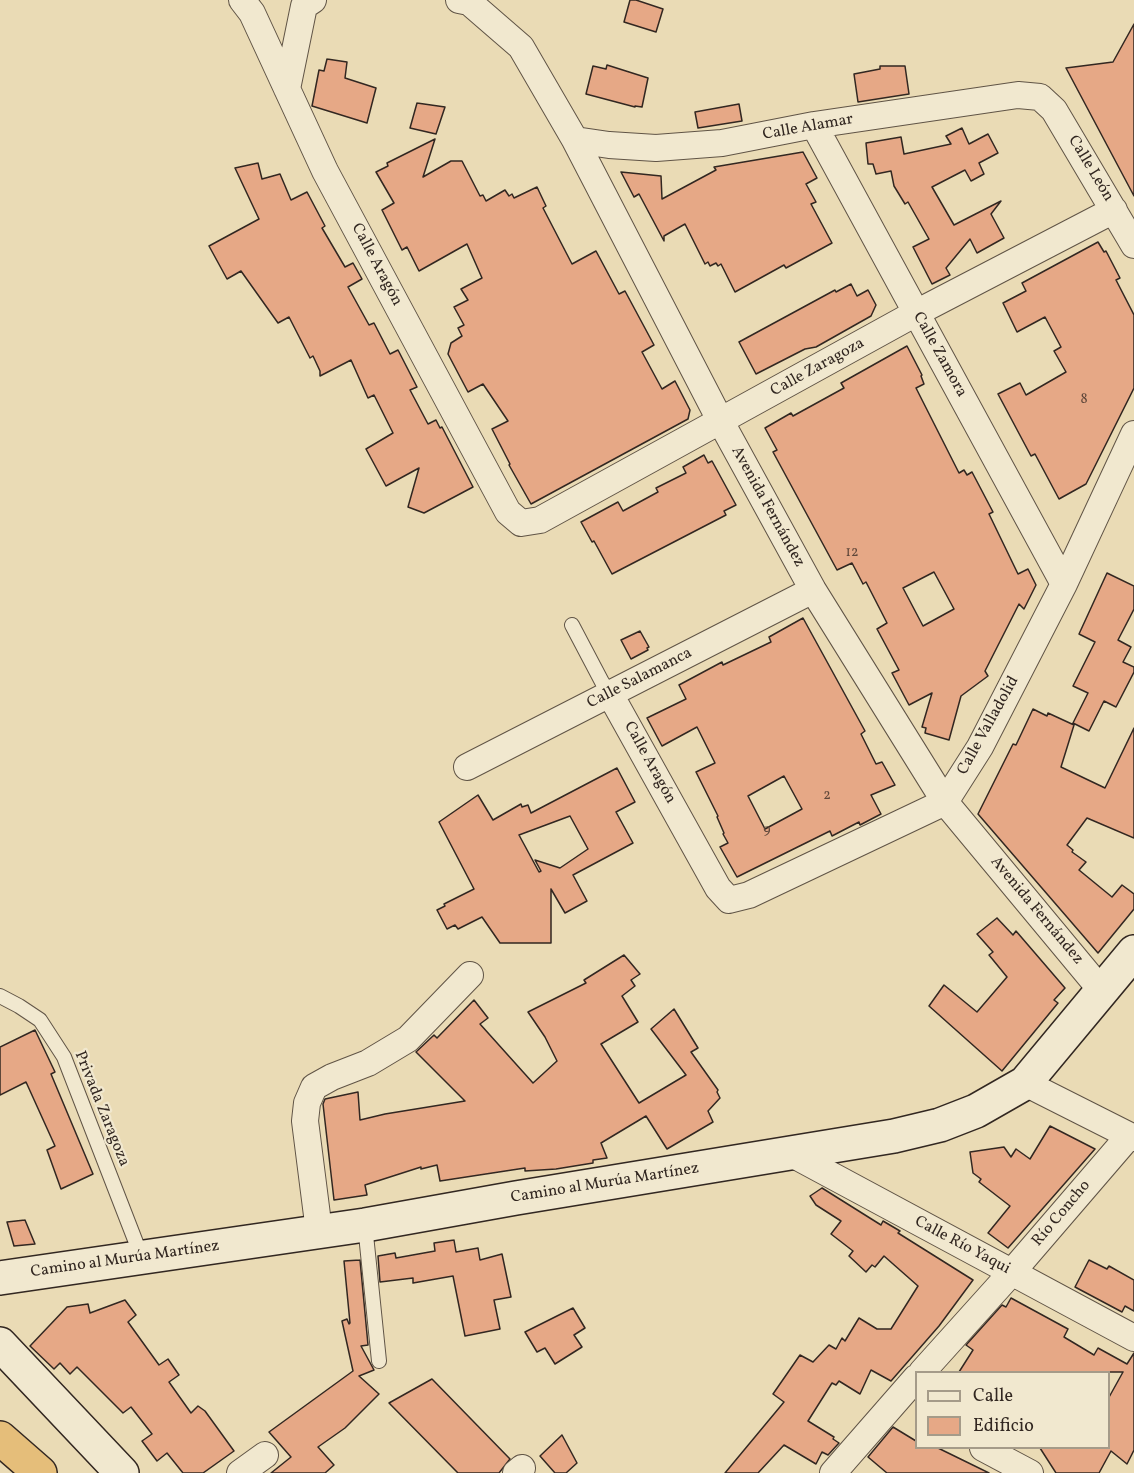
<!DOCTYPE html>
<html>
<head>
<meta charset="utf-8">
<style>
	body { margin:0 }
	#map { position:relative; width:1134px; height:1473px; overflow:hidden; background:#eadbb5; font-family:Vollkorn,serif }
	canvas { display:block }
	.legend { position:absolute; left:915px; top:1371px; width:195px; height:78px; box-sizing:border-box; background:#f1e8cf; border:2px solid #a59b89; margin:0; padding:8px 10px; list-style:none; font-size:18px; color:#322721 }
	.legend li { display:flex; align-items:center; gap:12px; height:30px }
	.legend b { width:30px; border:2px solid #a59b89 }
</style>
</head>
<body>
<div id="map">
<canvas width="1134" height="1473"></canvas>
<ul class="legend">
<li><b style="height:8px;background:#f1e8cf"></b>Calle</li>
<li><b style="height:16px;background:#e6a886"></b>Edificio</li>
</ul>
</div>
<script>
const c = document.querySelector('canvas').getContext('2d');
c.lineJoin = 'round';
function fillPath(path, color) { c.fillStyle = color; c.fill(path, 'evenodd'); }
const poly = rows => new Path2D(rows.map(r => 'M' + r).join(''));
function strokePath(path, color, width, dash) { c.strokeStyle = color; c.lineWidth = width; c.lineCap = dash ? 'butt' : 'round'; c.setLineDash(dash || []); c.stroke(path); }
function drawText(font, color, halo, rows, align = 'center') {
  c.font = font + ' Vollkorn,serif'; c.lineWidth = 4.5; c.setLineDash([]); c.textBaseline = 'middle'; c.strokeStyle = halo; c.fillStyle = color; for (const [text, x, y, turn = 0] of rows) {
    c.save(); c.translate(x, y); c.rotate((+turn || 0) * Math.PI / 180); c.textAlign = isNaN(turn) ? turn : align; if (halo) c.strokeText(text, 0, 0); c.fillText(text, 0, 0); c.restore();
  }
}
const building = poly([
	[630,0,636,0,663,9,656,32,624,22,630,0],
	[1134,24,1134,196,1066,68,1113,62,1134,24],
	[327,59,347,62,345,78,376,88,367,123,312,106,319,70,324,71,327,59],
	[607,65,648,78,642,107,635,106,635,107,586,94,593,66,606,69,607,65],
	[880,66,905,66,909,94,858,102,854,74,880,69,880,66],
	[417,103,445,107,436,134,410,128,417,103],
	[739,104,742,121,698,128,695,112,739,104],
	[962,128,969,144,988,134,998,153,979,163,984,174,971,181,965,170,932,187,954,225,1001,201,991,214,1004,238,977,253,970,239,946,268,950,275,932,284,913,247,929,239,908,202,905,204,894,186,891,171,876,174,873,164,868,164,866,143,901,137,904,154,951,144,946,136,962,128],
	[435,139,423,177,451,161,462,161,480,196,483,195,486,201,505,190,509,196,512,194,514,198,537,187,546,206,543,208,572,264,596,251,619,294,625,291,654,345,642,352,662,389,675,381,690,410,688,419,531,504,509,465,510,464,492,429,508,421,483,384,468,392,448,354,451,343,462,336,458,328,464,325,454,307,468,300,461,289,482,278,467,244,419,271,407,247,402,250,382,210,394,203,376,172,388,166,387,163,435,139],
	[803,152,817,178,806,184,816,202,811,204,832,243,786,268,784,265,735,292,721,264,718,266,716,263,710,266,708,262,705,264,685,224,664,236,664,241,639,194,634,197,621,172,661,176,662,199,716,170,714,167,803,152],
	[258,163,262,179,280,174,291,200,307,192,325,226,322,228,345,267,353,263,362,279,348,287,369,325,374,323,390,354,398,350,417,387,410,390,428,424,436,420,440,428,442,427,473,487,424,513,408,507,419,468,386,486,366,449,393,433,374,395,368,398,351,360,320,376,320,371,313,356,310,358,289,317,278,323,241,271,227,279,209,246,259,219,235,168,258,163],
	[1098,242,1104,252,1106,251,1120,278,1116,280,1134,315,1134,388,1086,484,1059,499,1035,454,1031,456,998,394,1020,383,1026,395,1066,372,1054,351,1061,347,1045,317,1017,332,1003,303,1026,291,1022,283,1098,242],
	[851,284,857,296,868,290,876,305,871,316,816,347,805,349,756,374,739,342,835,290,836,292,851,284],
	[907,346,922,375,921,376,924,384,916,388,959,473,964,470,967,475,972,472,993,512,989,514,1018,574,1028,569,1036,585,1024,609,1019,604,985,671,988,676,961,696,949,740,925,733,926,728,922,727,932,693,909,705,892,673,899,670,877,629,887,623,866,582,863,584,852,563,837,570,773,452,777,450,765,428,791,413,793,416,844,388,841,383,907,346],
	[934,572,954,609,923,626,903,588,934,572],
	[704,455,708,463,712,461,736,505,724,511,726,515,612,574,594,541,592,542,581,522,618,502,623,511,658,492,656,488,686,473,683,467,704,455],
	[1107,573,1134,586,1134,609,1118,640,1131,647,1123,662,1134,667,1134,672,1116,707,1104,701,1089,731,1073,723,1088,693,1073,686,1095,642,1079,634,1107,573],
	[803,618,865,731,861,734,876,764,882,762,895,785,871,795,881,814,860,825,859,822,832,836,830,831,737,877,720,847,728,843,723,834,724,833,717,817,718,816,696,772,715,763,697,727,662,746,647,718,686,699,679,685,722,662,723,665,771,642,769,637,803,618],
	[784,776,802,809,765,829,748,796,784,776],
	[640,631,649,647,647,648,648,650,631,659,621,640,640,631],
	[1033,709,1047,716,1048,713,1074,725,1061,767,1105,788,1134,728,1134,838,1087,818,1067,845,1073,850,1072,852,1086,862,1079,870,1112,897,1122,885,1134,894,1134,909,1098,953,978,814,1013,744,1016,745,1033,709],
	[617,768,635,802,616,812,633,843,573,875,587,901,565,913,551,889,551,943,500,943,482,917,458,929,455,925,447,929,437,910,445,906,444,904,474,889,439,822,478,795,493,820,521,804,522,807,528,805,531,813,617,768],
	[570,816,588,849,560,868,535,860,541,871,539,872,519,835,570,816],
	[997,918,1013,935,1016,931,1065,988,1054,1000,1058,1003,1002,1071,929,1006,944,985,977,1012,1007,977,989,955,993,952,977,934,997,918],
	[624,955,640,974,631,980,635,986,622,996,638,1022,601,1044,639,1103,686,1075,651,1029,674,1009,698,1048,691,1052,718,1090,717,1092,720,1098,708,1111,713,1122,667,1149,646,1116,601,1143,607,1158,593,1160,593,1163,556,1169,525,1171,525,1168,440,1181,437,1165,421,1169,421,1167,365,1185,367,1195,334,1200,323,1104,325,1099,358,1092,360,1120,385,1114,465,1101,416,1052,434,1035,437,1038,474,1000,488,1018,480,1024,533,1083,557,1061,545,1037,528,1012,586,983,584,980,624,955],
	[35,1030,55,1072,51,1074,93,1174,61,1189,47,1150,55,1146,26,1082,0,1095,0,1047,35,1030],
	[1050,1126,1095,1149,1008,1248,988,1233,1010,1206,979,1182,981,1179,973,1173,970,1152,1004,1147,1011,1157,1016,1149,1030,1159,1050,1126],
	[822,1188,881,1225,883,1221,900,1231,898,1233,973,1280,939,1326,891,1381,871,1370,860,1394,839,1381,836,1385,832,1383,808,1421,834,1437,833,1439,839,1443,828,1455,822,1452,816,1464,784,1445,758,1473,725,1473,784,1402,773,1394,800,1355,813,1362,829,1345,836,1349,842,1338,845,1341,859,1318,877,1329,891,1329,918,1286,884,1256,875,1267,872,1265,866,1272,849,1256,853,1251,831,1234,841,1221,816,1205,810,1196,822,1188],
	[25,1220,35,1244,14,1246,7,1222,25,1220],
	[454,1240,456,1252,478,1248,480,1260,502,1254,511,1297,494,1300,500,1329,465,1336,453,1276,413,1283,413,1278,380,1282,378,1256,395,1253,396,1258,435,1251,434,1243,454,1240],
	[360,1260,368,1345,361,1346,374,1370,359,1376,379,1394,345,1428,318,1447,334,1465,325,1473,271,1473,291,1457,269,1432,353,1371,342,1321,347,1319,349,1324,350,1323,344,1261,360,1260],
	[1089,1260,1107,1269,1109,1266,1134,1280,1134,1311,1125,1306,1122,1312,1075,1287,1089,1260],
	[1011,1298,1068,1329,1064,1337,1094,1355,1098,1348,1127,1364,1134,1353,1134,1450,1127,1464,1111,1451,1099,1473,1056,1473,1040,1448,1108,1448,1108,1399,1123,1372,959,1372,973,1350,966,1345,1002,1305,1006,1307,1011,1298],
	[125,1300,136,1315,128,1322,159,1365,168,1359,179,1375,169,1382,191,1413,198,1406,205,1411,234,1451,203,1473,183,1473,167,1453,157,1461,142,1441,152,1434,131,1407,123,1413,77,1367,70,1374,60,1363,54,1369,30,1346,67,1307,88,1304,90,1313,125,1300],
	[573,1308,585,1328,574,1335,582,1347,555,1364,545,1348,537,1352,525,1332,573,1308],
	[432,1379,510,1459,499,1473,458,1473,389,1403,432,1379],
	[893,1427,916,1441,916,1448,938,1448,989,1473,887,1473,868,1457,893,1427],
	[562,1435,577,1463,566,1473,555,1473,540,1456,562,1435]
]);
const lane = poly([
	[572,625,602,682,610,694],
	[0,996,19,1006,40,1020,64,1057,142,1258],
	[365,1225,379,1361]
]);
const street = poly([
	[242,0,252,13,325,171,508,512,521,523,540,520,916,313,1114,210],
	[459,0,469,2,521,47,575,140,721,422,813,590,945,802,1102,991],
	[287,89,304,6,313,0],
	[814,125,1064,584],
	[575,140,609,145,656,148,722,143,814,125,1018,95,1040,97,1054,110,1134,245],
	[610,694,718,888,729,900,749,895,945,802,980,747,1064,584,1134,434],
	[467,767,813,590],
	[1025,1083,1134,1138],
	[790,1153,1134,1338],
	[319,1231,305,1121,307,1103,314,1087,332,1077,368,1063,408,1039,470,975],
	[922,1372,1012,1272,1129,1136],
	[983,1448,1030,1473],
	[240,1473,265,1455],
	[516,1473,522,1468],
	[833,1473,916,1378]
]);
const secondary = poly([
	[0,1278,365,1225,516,1198,894,1136,940,1125,976,1111,1025,1083,1134,952],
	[0,1344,122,1473]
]);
const highway = poly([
	[0,1438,40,1473]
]);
const numberNames = [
	["8",1084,400],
	["12",852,553],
	["2",827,796],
	["9",767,830]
];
const streetNames = [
	["Calle Alamar",808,128,-10],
	["Calle León",1090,169,59],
	["Calle Aragón",376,265,62],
	["Calle Zamora",939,355,61],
	["Calle Zaragoza",818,368,-29],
	["Avenida Fernández",767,507,61],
	["Calle Salamanca",640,679,-27],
	["Calle Valladolid",989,726,-61],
	["Calle Aragón",649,763,61],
	["Avenida Fernández",1036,911,50],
	["Privada Zaragoza",101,1109,68],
	["Camino al Murúa Martínez",605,1184,-9],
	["Río Concho",1062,1214,-50],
	["Calle Río Yaqui",962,1246,28],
	["Camino al Murúa Martínez",125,1260,-8]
];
fillPath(building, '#e6a886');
strokePath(building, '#322721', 1.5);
strokePath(lane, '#605446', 16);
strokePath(street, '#605446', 28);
strokePath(secondary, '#322721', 36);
strokePath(highway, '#322721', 36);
strokePath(lane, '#f1e8cf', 14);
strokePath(street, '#f1e8cf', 26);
strokePath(secondary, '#f1e8cf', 33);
strokePath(highway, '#e5be7a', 33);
drawText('14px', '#5f473a', null, numberNames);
drawText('16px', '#322721', '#f1e8cf', streetNames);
</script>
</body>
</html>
